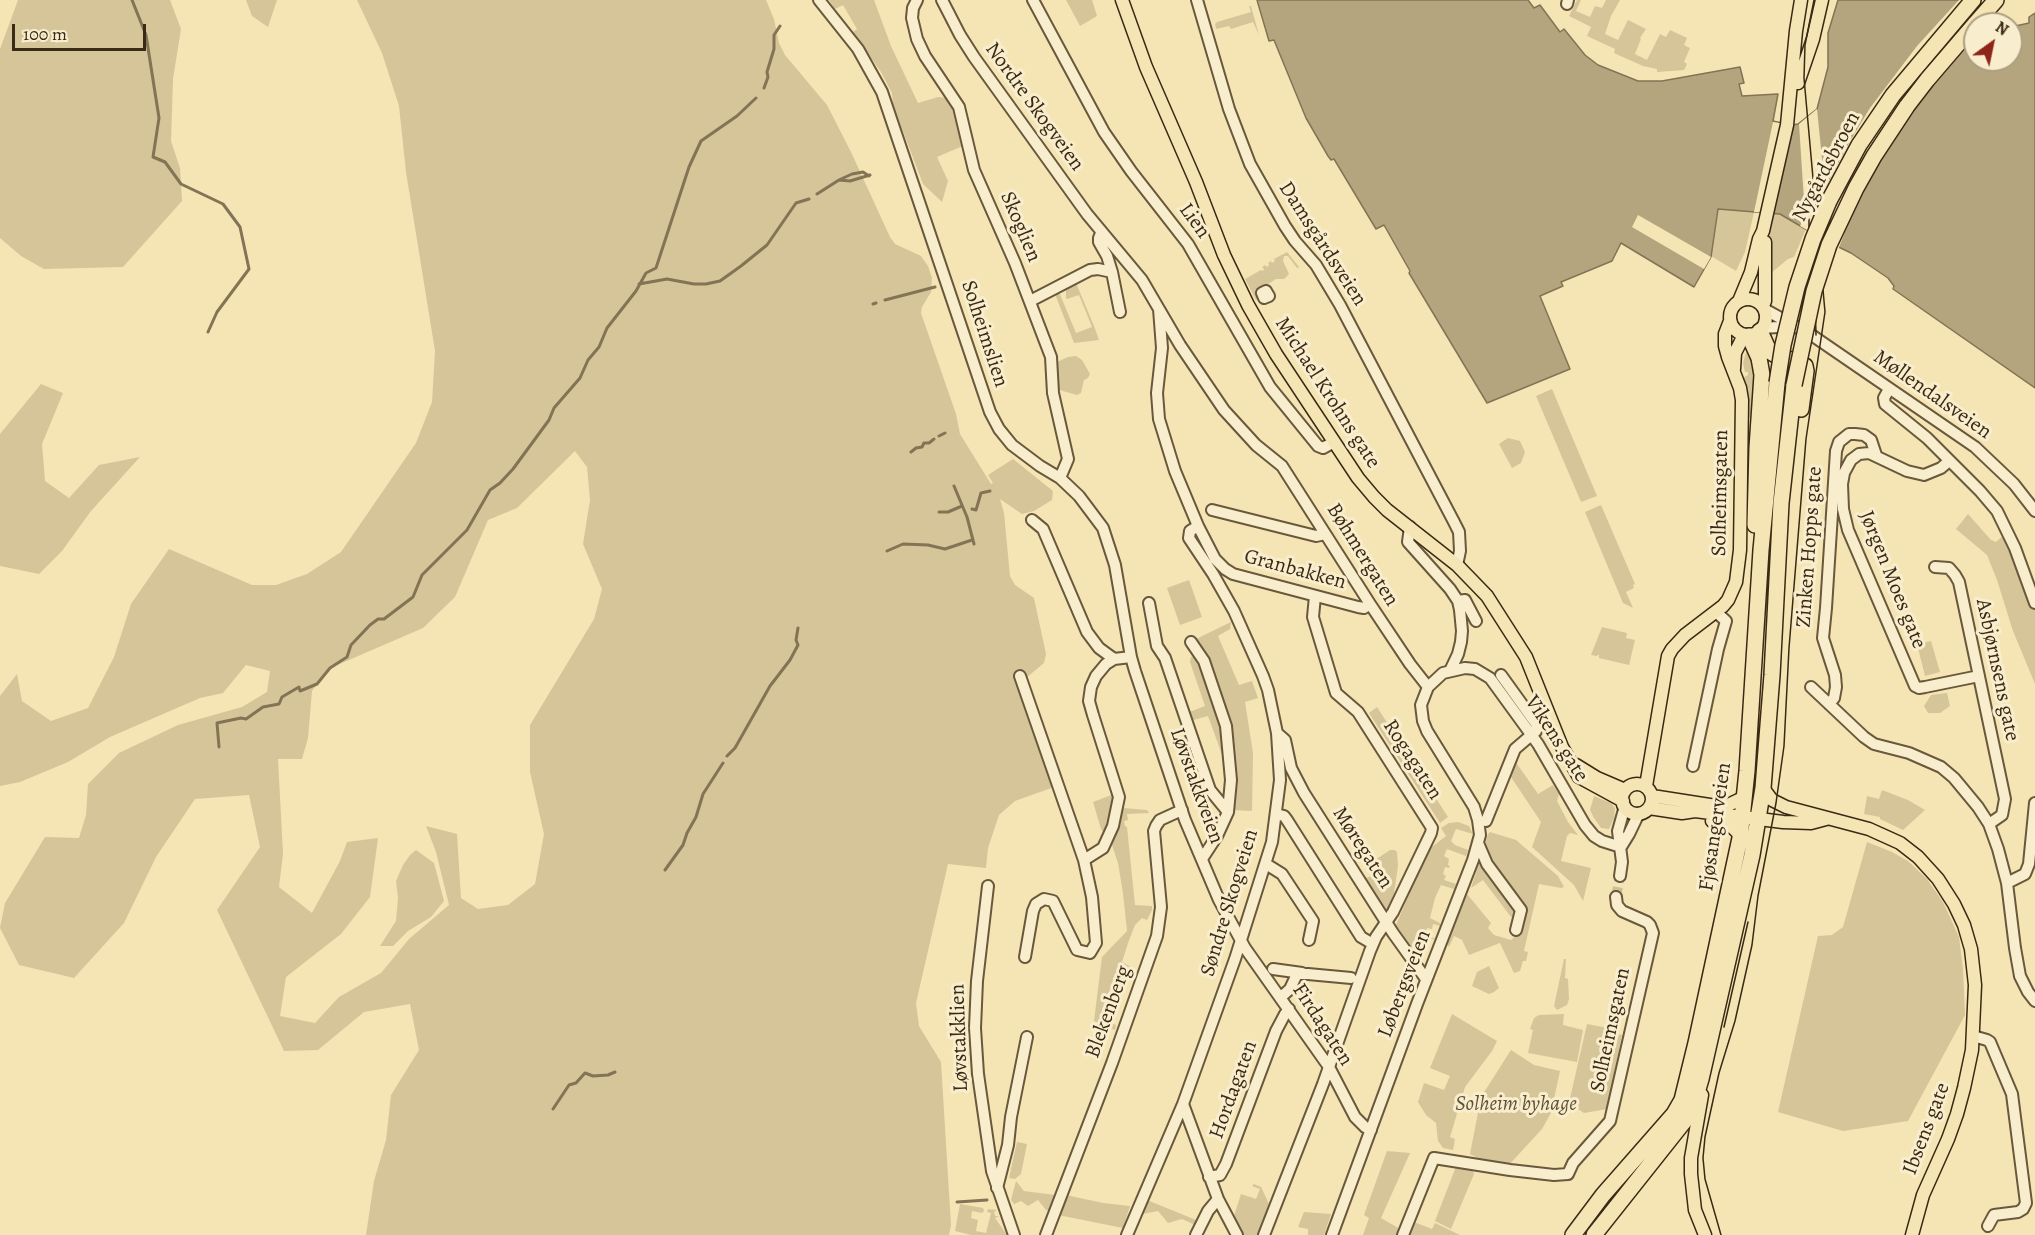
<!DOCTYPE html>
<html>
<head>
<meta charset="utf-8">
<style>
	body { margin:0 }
	#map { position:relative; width:2035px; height:1235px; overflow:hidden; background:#f5e5b4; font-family:Alegreya,serif }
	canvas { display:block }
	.north { position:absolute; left:1963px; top:12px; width:60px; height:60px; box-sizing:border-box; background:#f8eece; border:2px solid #ac9f84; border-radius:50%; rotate:33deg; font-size:16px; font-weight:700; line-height:24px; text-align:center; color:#3a2914 }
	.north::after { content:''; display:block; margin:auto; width:21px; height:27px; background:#8f2418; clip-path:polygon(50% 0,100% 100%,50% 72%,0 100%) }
	.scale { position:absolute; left:12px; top:24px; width:134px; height:27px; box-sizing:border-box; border:3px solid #3a2914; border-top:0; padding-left:8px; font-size:18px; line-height:21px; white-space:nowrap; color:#3a2914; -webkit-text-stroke:4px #f8eece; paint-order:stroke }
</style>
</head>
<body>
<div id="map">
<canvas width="2035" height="1235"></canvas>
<div class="north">N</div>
<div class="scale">100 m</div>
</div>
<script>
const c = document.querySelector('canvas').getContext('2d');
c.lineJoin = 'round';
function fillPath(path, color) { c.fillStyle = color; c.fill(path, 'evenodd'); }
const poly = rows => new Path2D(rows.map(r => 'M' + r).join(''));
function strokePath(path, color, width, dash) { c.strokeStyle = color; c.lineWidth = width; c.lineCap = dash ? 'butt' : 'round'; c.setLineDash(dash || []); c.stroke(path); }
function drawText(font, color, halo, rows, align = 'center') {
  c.font = font + ' Alegreya,serif'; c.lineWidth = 6; c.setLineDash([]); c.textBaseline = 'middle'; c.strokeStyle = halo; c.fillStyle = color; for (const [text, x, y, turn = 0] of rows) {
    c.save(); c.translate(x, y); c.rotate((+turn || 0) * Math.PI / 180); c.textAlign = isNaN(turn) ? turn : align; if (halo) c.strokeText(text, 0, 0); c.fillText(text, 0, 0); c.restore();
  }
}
const green = poly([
	[18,0,170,0,181,29,173,79,171,141,180,168,182,201,123,267,44,269,21,256,0,238,0,49],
	[246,0,277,0,268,27,252,16],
	[357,0,766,0,774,19,779,43,785,55,827,105,851,152,890,237,895,244,921,256,928,266,932,278,931,292,922,307,921,313,956,414,960,434,991,484,993,483,988,475,1013,459,1053,491,1052,500,1034,511,1022,514,1000,499,1004,513,1010,576,1015,585,1034,598,1046,654,1044,663,1026,678,1042,760,1054,787,1015,801,999,815,988,848,986,868,948,864,916,1003,919,1026,941,1062,951,1225,949,1235,366,1235,374,1181,386,1140,391,1095,419,1050,410,1004,364,1012,318,1050,284,1051,217,910,260,847,249,795,195,799,156,857,124,923,74,978,19,965,0,928,5,903,45,837,79,838,86,815,88,784,119,753,178,725,242,707,267,692,270,671,246,665,223,693,200,698,110,737,68,762,20,782,0,786,0,696,17,674,22,701,51,721,88,708,114,657,131,604,169,549,252,585,276,585,307,574,341,552,416,443,432,402,435,351,406,172,399,106,382,53],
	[575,451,587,467,590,500,583,544,602,589,594,619,530,725,530,772,544,834,535,884,508,905,478,909,461,898,457,834,426,826,436,852,449,905,409,939,381,973,339,997,315,1023,280,1016,286,977,341,934,370,897,378,838,347,842,340,861,312,913,279,887,283,854,278,759,302,759,308,738,312,691,328,669,423,628,455,597,488,520,517,508],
	[829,0,874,0,891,46,918,103,938,97,948,98,963,135,965,145,937,157,948,181,942,202,923,184,893,105,892,93,881,72,853,32,857,29,843,5,835,9],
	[1066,0,1092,0,1097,16,1080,26],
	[1577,0,1581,0,1576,11,1590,17,1595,6,1602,8,1606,0,1620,0,1611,16,1605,34,1618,40,1628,20,1646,29,1640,38,1641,39,1635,54,1647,60,1660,34,1666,37,1670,30,1687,38,1684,45,1690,48,1684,62,1687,64,1684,70,1657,72,1657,69,1643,66,1614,53,1615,49,1587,36,1591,27,1569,16],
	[1249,6,1251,6,1259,35,1253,22,1231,29,1229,26,1216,29,1215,24,1217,22,1251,12],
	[1718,209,1754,212,1745,252,1736,271,1711,256],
	[1773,213,1780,214,1806,229,1794,257,1788,259,1771,273,1767,245],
	[1287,252,1299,267,1297,268,1288,256,1284,256,1283,261,1289,274,1284,279,1276,279,1265,286,1258,292,1255,290,1259,298,1256,300,1245,279,1261,270,1263,271,1264,269,1262,267,1265,265,1267,267,1269,265,1268,263,1271,261,1272,263,1275,261,1274,259],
	[1076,283,1094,326,1099,340,1074,343,1055,294,1059,292,1076,333,1092,327,1079,295,1067,299,1066,298,1066,289],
	[1746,352,1753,363,1755,374,1751,417,1747,417,1746,391,1743,378,1748,375,1748,372,1745,372,1743,363],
	[1076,356,1082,360,1090,374,1088,378,1084,380,1081,393,1077,395,1056,389,1055,363,1068,357],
	[41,384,63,393,42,444,45,481,69,498,99,465,140,457,91,511,62,551,39,574,0,566,0,434],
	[1552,389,1597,496,1581,502,1536,396],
	[1508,438,1520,441,1525,452,1521,463,1512,468,1499,444],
	[1601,505,1635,584,1633,585,1634,588,1626,592,1633,608,1623,603,1585,512],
	[1968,514,1991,540,1996,542,2005,534,2035,609,2035,684,2013,631,1997,580,1987,555,1956,529],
	[1189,580,1202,617,1180,625,1167,588],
	[1231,622,1230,629,1218,636,1239,685,1252,681,1258,698,1245,702,1253,753,1252,811,1232,810,1233,756,1194,640],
	[1602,627,1627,633,1626,638,1635,640,1629,665,1599,658,1599,654,1597,656,1591,655],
	[1931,641,1940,672,1925,676,1917,644],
	[1199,656,1221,717,1229,774,1208,716,1190,721,1187,713,1205,706,1190,662,1191,657],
	[1947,693,1950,706,1940,713,1928,713,1924,706,1931,695],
	[1377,707,1448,817,1440,823,1369,713],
	[1515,761,1538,794,1553,785,1559,794,1557,801,1568,822,1578,835,1570,833,1567,836,1561,861,1591,868,1583,901,1574,885,1532,847,1541,822,1509,774],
	[1882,790,1908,800,1925,810,1903,830,1880,819,1880,817,1864,814,1867,796,1879,799],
	[1114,794,1114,809,1106,836,1101,829,1093,802],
	[1594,796,1611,803,1615,808,1614,818,1609,829,1601,828,1594,818,1590,810],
	[1123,808,1147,810,1149,813,1127,814,1128,820,1124,821,1125,826,1127,827,1135,905,1152,906,1152,910,1147,920,1142,918,1135,925,1128,943,1122,962,1131,967,1130,974,1118,971,1106,999,1109,1001,1103,1020,1116,1025,1115,1030,1094,1021,1102,957,1127,931,1123,893,1118,863,1111,842],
	[1458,822,1469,826,1473,834,1456,829,1451,841,1455,845,1468,850,1466,856,1447,849,1444,856,1449,859,1448,865,1450,866,1449,868,1445,867,1443,874,1446,876,1444,880,1456,884,1454,889,1441,885,1435,898,1430,918,1440,923,1440,926,1433,924,1432,929,1427,928,1426,932,1428,933,1427,936,1436,939,1414,940,1411,948,1396,925,1428,850,1446,836,1441,828,1449,823],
	[1490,832,1516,840,1558,876,1564,887,1561,888,1539,884,1524,951,1528,952,1526,961,1523,961,1520,971,1514,973,1500,943,1469,955,1462,940,1454,936,1449,947,1447,944,1467,894,1491,923,1488,928,1494,935,1511,940,1518,934,1526,912,1483,851,1488,834],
	[1867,842,1892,852,1908,861,1927,879,1943,902,1959,937,1963,969,1965,1015,1908,1121,1843,1131,1778,1112,1818,936,1832,935,1843,927],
	[416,850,434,863,444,901,431,917,408,931,393,946,380,946,396,921,398,898,396,881,403,865,410,855],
	[1390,850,1395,850,1397,852,1398,866,1394,893,1388,909,1385,909,1365,878,1372,876,1376,883,1381,880,1369,864],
	[1480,860,1516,905,1515,917,1511,917,1483,880,1471,888],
	[1564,959,1566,959,1565,978,1568,979,1569,999,1567,1005,1557,1010,1554,1006],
	[1489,966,1499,988,1494,992,1489,994,1472,986,1477,972],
	[1452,1014,1497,1041,1492,1051,1465,1087,1450,1137,1455,1139,1453,1150,1443,1148,1438,1141,1436,1123,1426,1115,1418,1102,1424,1083,1444,1090,1450,1076,1430,1068],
	[1564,1014,1563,1025,1583,1030,1577,1062,1528,1053,1533,1030,1530,1029,1534,1018,1539,1015],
	[1587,1024,1608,1028,1608,1032,1622,1035,1607,1109,1584,1113,1575,1107,1568,1107],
	[1511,1050,1534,1065,1560,1071,1551,1113,1542,1129,1508,1166,1485,1162,1470,1154,1481,1097],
	[1017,1142,1027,1144,1021,1174,1015,1179,1009,1178],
	[1387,1151,1410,1153,1381,1218,1400,1229,1398,1235,1363,1235,1369,1218,1364,1215],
	[1457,1164,1471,1167,1474,1174,1451,1229,1435,1221],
	[1016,1181,1024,1191,1055,1195,1050,1211,1046,1210,1038,1200,1028,1206,1021,1201,1014,1204,1011,1200],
	[1254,1184,1261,1187,1270,1206,1258,1235,1244,1235,1234,1216,1241,1194,1256,1199,1260,1189,1252,1186],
	[1066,1195,1103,1203,1130,1206,1123,1228,1058,1215],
	[1147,1200,1196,1220,1195,1225,1182,1219,1168,1223,1158,1211,1142,1214],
	[960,1204,983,1208,984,1211,982,1213,972,1211,971,1218,978,1220,976,1231,986,1233,991,1213,987,1212,988,1209,997,1210,994,1212,995,1216,999,1216,995,1218,1007,1235,971,1235,955,1231],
	[1304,1212,1331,1214,1324,1235,1308,1235,1308,1229,1298,1227],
	[1414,1222,1432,1229,1435,1223,1460,1235,1410,1235]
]);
const water = poly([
	[1257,0,1528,0,1534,8,1540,5,1560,32,1564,29,1585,55,1598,65,1638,81,1662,81,1740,67,1744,83,1739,84,1742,96,1778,94,1773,121,1791,125,1798,124,1817,109,1828,67,1828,33,1838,0,1964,0,1991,24,1975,24,1975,60,2011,60,2011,27,2029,23,2029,17,2035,13,2035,388,1893,289,1894,286,1888,278,1851,253,1824,240,1780,214,1718,209,1711,257,1694,287,1621,243,1612,261,1561,282,1563,286,1540,296,1570,369,1487,403,1409,273,1410,271,1384,225,1376,229,1334,159,1331,160,1328,156,1306,118,1274,40,1269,41,1257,0]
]);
const pier = poly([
	[1959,0,1968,0,1991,20,1987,24,1975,24,1975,36,1929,88,1902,124,1878,164,1855,206,1838,250,1806,233,1807,230,1800,226,1805,216,1799,124,1817,109,1825,188,1850,141,1870,108,1917,46],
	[1773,122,1791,125,1773,213,1754,212],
	[1638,215,1711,257,1704,269,1632,227]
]);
const stream = poly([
	[132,0,146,35,159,118,153,157,165,162,181,184,223,204,240,227,249,269,217,312,208,332],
	[764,88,768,77,767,72,774,49,774,35,780,26],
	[841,179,852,174,863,172,869,176],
	[817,194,839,180,850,181,870,175],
	[639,284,667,279,694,284,706,284,720,281,741,266,767,245,796,203,809,199],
	[885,300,935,287],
	[873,304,876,303],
	[939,436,945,433],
	[911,452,916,448,922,447,924,443,929,443,934,439],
	[954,486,967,517,974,544],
	[972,509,976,510,981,493,990,491],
	[939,512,948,512,962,506],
	[887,551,903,544,928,545,945,549,972,540],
	[219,747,217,723,241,718,246,719,263,707,279,704,282,697,299,687,300,691,317,684,330,668,347,657,351,645,370,625,378,619,384,619,413,597,422,575,467,530,490,490,500,483,513,469,549,420,554,408,580,378,588,360,599,347,607,328,636,291,646,273,656,268,689,167,701,141,737,116,756,98],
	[727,756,735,748,770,686,790,660,798,645,796,640,798,628],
	[665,870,683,845,687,833,696,817,703,794,723,763],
	[553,1109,569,1085,576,1083,585,1073,593,1076,608,1075,615,1072],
	[957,1202,987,1200]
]);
const minorTunnel = poly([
	[1616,897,1620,876]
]);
const minor = poly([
	[819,0,858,49,882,92,990,412,999,429,1012,445,1040,466,1060,478,1079,496,1103,528,1115,565,1131,657,1135,671,1185,820,1219,900,1245,948,1329,1067,1355,1117,1365,1127,1371,1130],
	[917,0,913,8,912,18,917,39,925,56,959,107,974,170,1015,263,1051,357,1053,393,1068,459,1060,478],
	[942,0,960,35,974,57,1087,214,1142,280,1180,345,1224,410,1256,445,1282,466,1370,604,1410,664,1428,687],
	[1033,0,1104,132,1131,171,1188,244,1270,387,1318,446,1323,448,1334,442],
	[1197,0,1229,109,1250,164,1285,226,1295,241,1316,265,1340,305,1454,522,1459,532,1460,551,1457,565],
	[1567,4,1568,0],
	[1112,272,1120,312],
	[1266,291,1269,296,1264,298,1262,293,1266,291],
	[1034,299,1090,270,1098,269,1112,272,1107,256,1099,242,1099,238,1101,233],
	[1764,309,1813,336,1975,447,2014,484,2035,511],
	[1763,328,1793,326],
	[1889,389,1884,398,1885,404,1927,438,1980,491,1997,511,2015,548,2035,603],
	[1949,461,1941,468,1924,475,1907,471,1869,453,1859,454,1851,460,1844,473,1842,484,1843,509,1848,530,1915,686,1919,688,1925,687,1979,676],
	[1212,510,1316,536,1325,534],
	[1032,520,1043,529,1087,632,1099,648,1114,659],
	[1198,526,1215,559,1225,569,1233,574,1358,607,1364,608,1370,604],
	[1410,527,1408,542,1450,589,1458,601,1460,610,1462,631,1461,642,1458,654,1450,671],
	[1935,567,1949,568,1955,575,1959,582,2005,799,2002,815,1989,824],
	[1458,601,1465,600,1476,621],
	[1149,603,1157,646,1165,658,1210,790,1228,812,1217,836,1202,859],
	[1191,642,1204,661,1226,726,1231,780,1228,812],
	[1020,676,1084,860,1092,897,1096,943,1090,953,1077,950,1053,901,1044,899,1036,904,1033,911,1025,957],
	[1811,687,1864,737,1874,744,1909,753,1941,767,1954,778,1978,807,1989,824,1998,849,2007,883,2015,948,2020,976,2028,992,2035,1001],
	[1829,704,1834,698,1836,687,1835,675,1823,638,1826,608,1836,451,1839,442,1849,434,1855,434,1864,435,1871,440,1876,455],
	[1277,733,1285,740,1291,768,1304,793,1393,933,1426,979],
	[1693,766,1718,649,1726,621,1716,612],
	[1276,814,1284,816,1287,820,1361,937,1373,944],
	[1486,821,1515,749,1536,731,1537,725,1501,675],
	[1478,843,1487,864,1521,910,1516,930],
	[1621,847,1629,834,1639,813],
	[1084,860,1103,848,1113,826,1119,797,1093,715,1089,701,1091,687,1096,676,1106,664,1114,659,1131,657],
	[1266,864,1282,874,1313,921,1309,940],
	[1620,876,1622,862,1618,831,1625,806],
	[2007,883,2025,874,2029,864,2035,803],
	[988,886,977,981,975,1028,978,1074,992,1171,1014,1235],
	[1273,969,1302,973],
	[1281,997,1290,989,1297,974,1308,974,1351,978],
	[1973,1036,1987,1040,1990,1042,2012,1094,2026,1203,2023,1209,2018,1212,1994,1215,1988,1226],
	[1183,1104,1218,1199,1237,1235],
	[1209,1177,1220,1175,1226,1164,1276,1031,1285,1014,1289,1009],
	[997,1188,1008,1145,1011,1117,1027,1037],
	[1046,1235,1112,1063,1157,936,1161,907,1154,831,1156,826,1160,820,1182,810],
	[1127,1235,1183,1104,1235,959,1272,842,1280,780,1277,733,1268,690,1263,676,1234,611,1213,574,1189,538,1190,531,1198,526,1175,471,1159,419,1157,393,1162,348,1159,309],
	[1196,1235,1208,1211,1218,1199],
	[1264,1235,1323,1084,1370,951,1376,937,1393,912,1431,833,1432,828,1358,712,1336,693,1313,617,1315,596],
	[1332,1235,1417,1004,1473,860,1480,835,1478,820,1474,807,1427,731,1423,721,1421,705,1428,687,1443,673,1465,668,1475,669,1490,678,1538,744,1585,825,1594,836,1602,841,1621,847],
	[1403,1235,1434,1158,1510,1170,1554,1175,1568,1174,1573,1163,1610,1121,1653,933,1650,925,1647,922,1622,911,1617,905,1616,897]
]);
const major = poly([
	[1122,0,1146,67,1196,182,1224,255,1248,305,1276,354,1358,478,1374,497,1387,510,1457,565,1487,596,1526,657,1562,747,1579,777,1623,801],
	[1798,83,1813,39,1822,0],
	'1730 317a18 18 0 1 1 36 0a18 18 0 1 1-36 0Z',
	[1739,301,1751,272,1759,239,1763,231,1787,125,1796,31,1801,0],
	[1763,306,1765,301,1765,242],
	[1734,369,1735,353,1744,335],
	[1576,765,1597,778,1625,790],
	'1622 799a15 15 0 1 1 30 0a15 15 0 1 1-30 0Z',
	[1646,786,1668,656,1672,649,1685,635,1723,606,1728,600,1736,582,1740,550,1742,400,1740,388,1728,357,1725,346,1725,334,1730,321],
	[1763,788,1772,800,1786,807,1869,829,1900,843,1918,857,1938,879,1954,904,1964,925,1971,949,1975,985,1972,1050,1964,1088,1957,1114,1948,1139,1923,1195,1912,1235],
	[1652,796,1716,806,1726,806,1745,797],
	[1649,808,1682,813,1695,811,1783,822,1811,823,1826,819],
	[1712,821,1731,826,1738,833,1740,838],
	[1702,1095,1691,1158,1691,1174,1695,1210,1705,1235]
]);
const highway = poly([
	[1975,24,1996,0],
	[1829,201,1859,145,1893,95,1973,0],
	[1760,331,1769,351,1780,358,1792,360,1805,366,1806,371,1801,409],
	[1749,336,1759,358,1762,375,1757,448,1755,525],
	[1573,1235,1603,1195,1674,1114,1682,1100,1696,1043,1740,838,1747,771,1761,550,1777,383],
	[1594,1235,1686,1119,1693,1106,1701,1079,1752,855,1763,788,1772,675,1781,503,1794,385]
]);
const tram = poly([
	[1809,219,1809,246,1815,298,1816,335],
	[1724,1027,1748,922],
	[1721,1235,1705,1179,1703,1158,1705,1137,1719,1073,1735,1021,1752,945,1758,896,1776,803,1784,746,1789,648,1806,439,1825,312,1804,78,1805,45,1814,0]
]);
const highwayBridge = poly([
	[1777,383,1783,345,1797,287,1813,239,1829,201],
	[1794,385,1814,291,1829,245,1856,188,1874,156,1907,106,1927,80,1975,24]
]);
const streetNames = [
	["Nordre Skogveien",1034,107,54],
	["Nygårdsbroen",1827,167,-62],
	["Lien",1194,221,54],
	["Skoglien",1020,227,67],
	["Damsgårdsveien",1322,244,57],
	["Solheimslien",984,334,72],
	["Michael Krohns gate",1327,393,57],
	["Møllendalsveien",1932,395,35],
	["Solheimsgaten",1721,493,-89],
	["Zinken Hopps gate",1810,547,-86],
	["Bøhmergaten",1362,555,58],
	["Granbakken",1295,570,15],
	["Jørgen Moes gate",1892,580,68],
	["Asbjørnsens gate",1997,670,78],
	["Vikens gate",1556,739,57],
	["Rogagaten",1412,760,57],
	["Løvstakkveien",1196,786,70],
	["Fjøsangerveien",1716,827,-82],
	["Møregaten",1362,848,57],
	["Søndre Skogveien",1230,903,-73],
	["Løbergsveien",1405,984,-69],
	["Blekenberg",1109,1012,-70],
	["Firdagaten",1322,1025,57],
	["Solheimsgaten",1611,1030,-78],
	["Løvstakklien",960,1038,-92],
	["Hordagaten",1234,1090,-70],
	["Ibsens gate",1927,1129,-69]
];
const parkNames = [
	["Solheim byhage",1516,1105]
];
fillPath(green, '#d5c599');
fillPath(water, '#b5a57e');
strokePath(water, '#847354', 1.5);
fillPath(pier, '#f5e5b4');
strokePath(stream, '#847354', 3);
strokePath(minorTunnel, '#d0bf94', 10, [10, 5]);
strokePath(minor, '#69583c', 14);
strokePath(major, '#3a2914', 15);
strokePath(highway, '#3a2914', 18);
strokePath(minor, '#f8eece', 10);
strokePath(major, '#f5e5b4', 12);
strokePath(highway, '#f5e5b4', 15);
strokePath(tram, '#3a2914', 1.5);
strokePath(highwayBridge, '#3a2914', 18, []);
strokePath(highwayBridge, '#f5e5b4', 15);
drawText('21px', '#3a2914', '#f8eece', streetNames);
drawText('italic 21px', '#615035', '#f8eece', parkNames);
</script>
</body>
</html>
